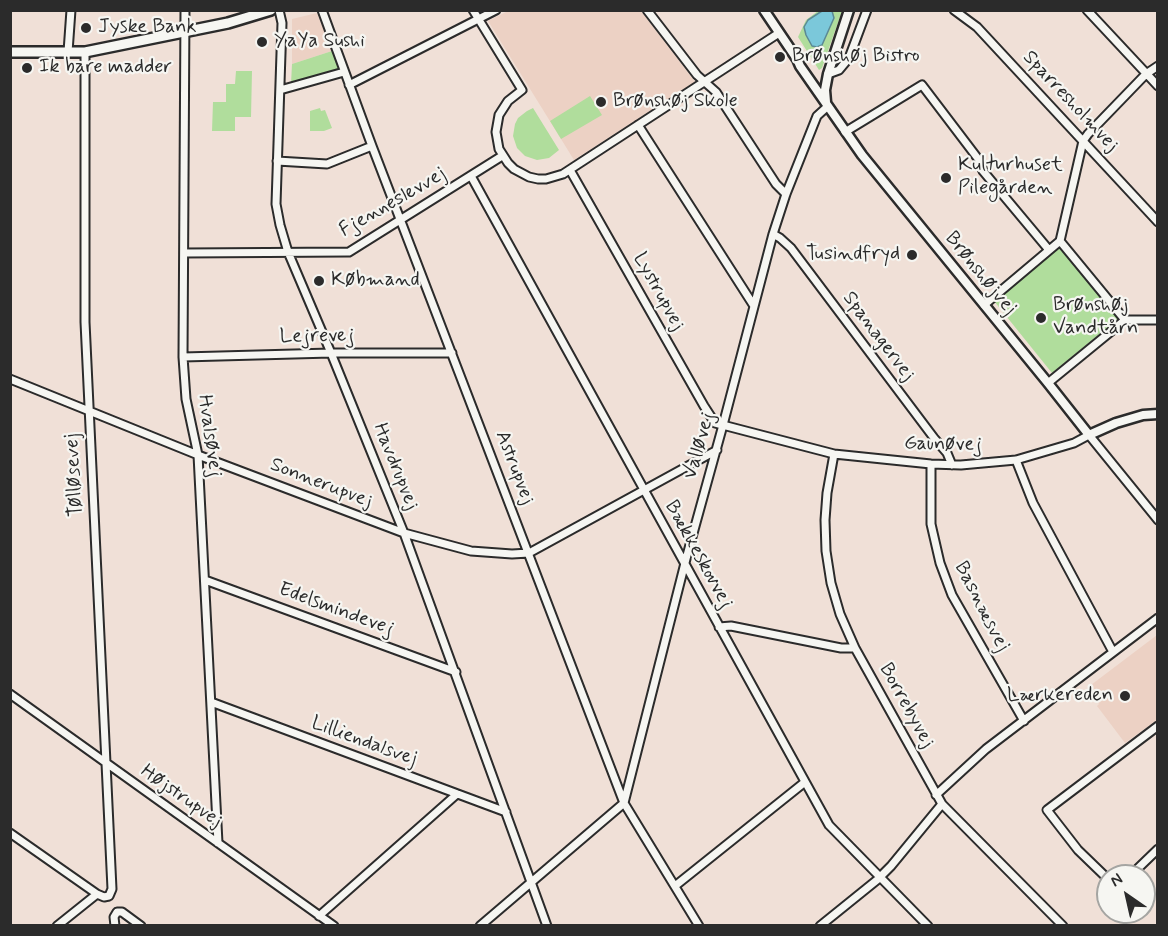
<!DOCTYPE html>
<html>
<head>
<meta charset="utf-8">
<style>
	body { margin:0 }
	#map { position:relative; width:1168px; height:936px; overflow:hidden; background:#f0e0d7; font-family:Mynerve,sans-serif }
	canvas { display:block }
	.frame { position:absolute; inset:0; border:12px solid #2b2b2b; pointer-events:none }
	.north { position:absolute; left:1096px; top:864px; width:60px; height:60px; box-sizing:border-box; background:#f6f6f2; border:2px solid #a5a5a2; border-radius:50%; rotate:326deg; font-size:16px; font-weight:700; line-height:24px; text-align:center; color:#2b2b2b }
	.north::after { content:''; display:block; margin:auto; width:21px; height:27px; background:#2b2b2b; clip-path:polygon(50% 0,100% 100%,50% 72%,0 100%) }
</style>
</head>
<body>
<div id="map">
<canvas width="1168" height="936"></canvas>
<div class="frame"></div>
<div class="north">N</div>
</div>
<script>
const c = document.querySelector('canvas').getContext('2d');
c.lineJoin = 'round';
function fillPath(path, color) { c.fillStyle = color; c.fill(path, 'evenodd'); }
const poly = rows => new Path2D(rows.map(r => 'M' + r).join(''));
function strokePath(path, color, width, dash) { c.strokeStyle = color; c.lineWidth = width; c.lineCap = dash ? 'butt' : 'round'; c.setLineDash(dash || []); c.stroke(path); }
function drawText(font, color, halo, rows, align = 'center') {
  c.font = font + ' Mynerve,sans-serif'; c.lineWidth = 4.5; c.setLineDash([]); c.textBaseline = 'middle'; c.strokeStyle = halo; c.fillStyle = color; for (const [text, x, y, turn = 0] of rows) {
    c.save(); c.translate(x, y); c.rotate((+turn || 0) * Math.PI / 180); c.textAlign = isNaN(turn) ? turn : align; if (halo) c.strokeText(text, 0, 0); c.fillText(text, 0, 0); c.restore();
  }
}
const built = poly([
	[508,11,641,11,695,82,574,160,488,21],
	[317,13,332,51,292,64,292,19],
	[1157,635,1157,720,1125,743,1097,706,1099,704,1087,688]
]);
const green = poly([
	[818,11,842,11,822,68,819,70,798,37,806,20],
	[332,51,339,70,291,84,292,64],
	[236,71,252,71,251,117,235,117,235,131,212,131,213,102,226,102,226,84,235,84],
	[590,96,602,115,561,139,550,121],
	[320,108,321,111,325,110,332,128,324,131,310,131,310,111],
	[533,108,559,150,549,158,537,160,525,156,517,148,513,136,515,124,518,118,527,111],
	[1060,247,1119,318,1052,373,994,301]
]);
const water = poly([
	[822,11,832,11,834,18,822,45,817,47,812,46,806,35,804,27,808,20,822,11]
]);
const minor = poly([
	[185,10,183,357,186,399,198,455,218,843],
	[279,10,282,23,276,204,280,225,288,252,331,353,404,533,547,926],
	[322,10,372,146,624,803,699,926],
	[473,10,522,90,508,101,499,115,496,132,499,149,508,163,514,169,529,177,538,179,546,179,563,174,779,33],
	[647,10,697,75,716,92,776,184,786,194],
	[954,10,977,27,1158,222],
	[1087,10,1158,86],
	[68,52,71,10],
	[828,74,839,70,849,58,867,10],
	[349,85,496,10],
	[280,90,344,72],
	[638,125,754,306],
	[845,132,922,85,979,160,983,171,1049,250],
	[277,161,327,164,372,146],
	[570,170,704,406,715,423,834,454,931,464,961,465,1016,460,1074,443,1089,435,1158,520],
	[471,176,829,825,928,926],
	[773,234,780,238,791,248,934,438,947,453,952,465],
	[1060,241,1125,320],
	[184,253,349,252,502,156],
	[984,305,1060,241,1083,141,1088,134,1146,74,1158,66],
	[183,357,331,353,452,353],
	[10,379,198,455,404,533,471,551,512,554,529,553,717,450],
	[1048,383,1125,320,1158,320],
	[834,454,827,493,825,520,826,551,831,583,840,614,855,648,942,804,1063,926],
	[1016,460,1033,503,1113,652],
	[931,464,931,524,940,563,952,595,1024,721],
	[205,580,456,672],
	[719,627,731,626,841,648,855,648],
	[10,694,334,926],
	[211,702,506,812],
	[936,795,986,749,1158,618],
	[10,833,97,894,104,897,109,896,112,889,85,322,85,52],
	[1130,876,1158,849],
	[1108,879,1078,850,1047,810,1158,726],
	[675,886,805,782],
	[319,916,457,794],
	[57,926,97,894],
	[115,926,114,917,117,912,122,912,141,926],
	[480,926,624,803,686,559,723,425,773,234,786,194,817,116,828,106],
	[820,926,877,880,891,866,942,804]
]);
const tertiary = poly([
	[764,10,797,59,800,66,862,155,1048,383,1089,435,1116,423,1143,415,1158,414],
	[826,102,825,90,828,74,849,10]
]);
const secondary = poly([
	[10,52,85,52,228,23,271,10]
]);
const markers = [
	[86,28,6,"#2b2b2b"],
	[262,42,6,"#2b2b2b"],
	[780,57,6,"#2b2b2b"],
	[27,68,6,"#2b2b2b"],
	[601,102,6,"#2b2b2b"],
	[946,178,6,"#2b2b2b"],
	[912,255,6,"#2b2b2b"],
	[319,281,6,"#2b2b2b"],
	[1041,318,6,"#2b2b2b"],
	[1125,696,6,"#2b2b2b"]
];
const poiNames = [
	["Jyske Bank",98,28],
	["YaYa Sushi",274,42],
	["Brønshøj Bistro",792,57],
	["Ik bare madder",39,68],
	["Brønshøj Skole",613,102],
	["Kulturhuset",958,166],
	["Pilegården",958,189],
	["Tusindfryd",900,255,"right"],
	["Købmand",331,281],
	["Brønshøj",1053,306],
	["Vandtårn",1053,329],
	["Lærkereden",1113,696,"right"]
];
const streetNames = [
	["Sparresholmvej",1070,102,47],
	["Fjenneslevvej",393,203,-30],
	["Brønshøjvej",980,274,51],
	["Lystrupvej",658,292,61],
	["Lejrevej",317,337,-1],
	["Spanagervej",878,337,53],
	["Hvalsøvej",209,436,82],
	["Gaunøvej",943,445,1],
	["Valløvej",700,446,-74],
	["Havdrupvej",395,467,68],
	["Astrupvej",514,468,69],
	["Tølløsevej",75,475,-93],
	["Sonnerupvej",321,484,21],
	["Bækkeskovvej",698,555,61],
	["Basnæsvej",981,607,63],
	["Edelsmindevej",336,610,20],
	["Borrebyvej",906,706,61],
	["Lilliendalsvej",364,742,20],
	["Højstrupvej",181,797,35]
];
fillPath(built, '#ecd1c4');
fillPath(green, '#b0dd9c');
fillPath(water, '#7bc8da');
strokePath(water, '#5b8994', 1.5);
strokePath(minor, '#2b2b2b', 11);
strokePath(tertiary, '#2b2b2b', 13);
strokePath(secondary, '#2b2b2b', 14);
strokePath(minor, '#f6f6f2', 7);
strokePath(tertiary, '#f6f6f2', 8);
strokePath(secondary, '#f6f6f2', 9);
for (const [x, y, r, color] of markers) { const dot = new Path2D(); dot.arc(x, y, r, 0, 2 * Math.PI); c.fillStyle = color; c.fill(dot); strokePath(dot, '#f6f6f2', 2); }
drawText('20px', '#2b2b2b', '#f6f6f2', poiNames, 'left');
drawText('20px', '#2b2b2b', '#f6f6f2', streetNames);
</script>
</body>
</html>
